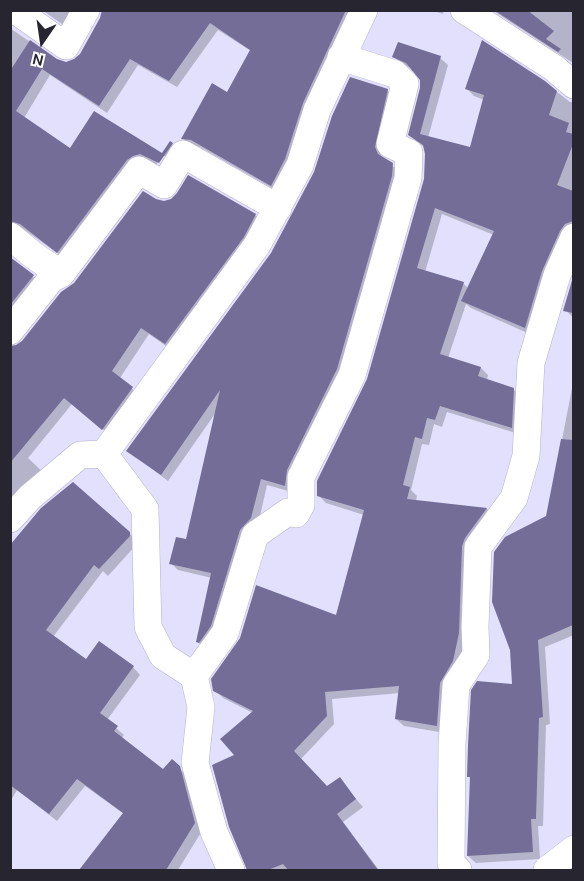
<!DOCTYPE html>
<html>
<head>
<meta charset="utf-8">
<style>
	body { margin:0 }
	#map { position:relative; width:584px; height:881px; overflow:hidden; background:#e3e0fd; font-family:Karla,sans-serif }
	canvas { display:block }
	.frame { position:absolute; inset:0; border:12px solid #272530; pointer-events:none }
	.north { position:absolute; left:12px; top:12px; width:60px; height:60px; -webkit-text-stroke:4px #fff; paint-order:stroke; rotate:193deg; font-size:16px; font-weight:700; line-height:24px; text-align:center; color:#272530 }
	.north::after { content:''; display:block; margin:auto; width:21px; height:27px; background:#272530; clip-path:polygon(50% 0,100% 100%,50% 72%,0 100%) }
</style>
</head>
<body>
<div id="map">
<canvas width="584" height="881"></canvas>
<div class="frame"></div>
<div class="north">N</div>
</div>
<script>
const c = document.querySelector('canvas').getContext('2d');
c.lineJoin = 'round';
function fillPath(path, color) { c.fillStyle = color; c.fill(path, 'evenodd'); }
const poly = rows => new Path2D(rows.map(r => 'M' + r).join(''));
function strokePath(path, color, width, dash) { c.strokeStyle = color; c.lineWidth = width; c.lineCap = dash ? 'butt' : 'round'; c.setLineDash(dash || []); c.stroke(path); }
const shadow = poly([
	[42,10,79,10,69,29],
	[103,10,357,10,279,192,200,147,190,146,183,138,227,94,251,51,218,30,177,87,138,65,107,113,50,75,24,118,70,150,95,113,162,155,172,144,179,152,167,170,159,166,166,156,162,156,156,165,66,259,22,228,10,230,10,28,56,60,64,63,74,61,81,55,101,18],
	[430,10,444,10,443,14],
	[492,10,574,10,573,63],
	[394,56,440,58,448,65,428,138,471,149,484,100,474,96,466,88,544,82,570,102,574,102,574,231,532,335,471,308,466,304,448,358,481,368,488,375,487,380,513,389,521,397,519,434,447,412,442,427,434,424,429,445,422,444,411,490,417,496,416,501,487,509,494,516,445,733,404,726,396,719,400,693,332,699,334,724,301,759,327,788,339,779,363,807,343,822,379,870,248,870,237,756,253,713,223,698,215,690,338,617,364,515,326,503,318,495,369,380,425,179,425,148,410,135,422,80,413,69,402,64],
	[442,214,494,235,469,289,463,283,425,272],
	[387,90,394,97,381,155,383,159,399,171,344,377,292,492,267,485,258,525,205,649,198,642,212,578,178,570,171,563,187,540,217,411,168,481,128,451,272,253],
	[156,200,255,215,263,222,173,351,149,334,120,378,140,396,111,436,72,404,28,458,47,476,10,507,10,348,23,342,75,285],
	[10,258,41,283,10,322],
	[574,280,574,318,565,310],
	[574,378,574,635,545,647,550,724,546,725,543,826,538,826,540,859,476,863,468,856,471,779,469,777,514,686],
	[129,533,137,541,137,544,108,576,103,571,53,637,87,661,133,667,140,675,107,720,124,735,121,739,163,771,172,761,187,776,202,831,178,870,81,870,124,814,85,786,57,821,17,790,10,802,10,548]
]);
const building = poly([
	[102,10,346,10,303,103,285,159,271,186,191,140,181,139,212,83,227,92,250,50,210,23,169,81,130,59,99,106,42,69,16,111,70,148,94,111,162,153,170,141,173,143,159,163,140,154,133,156,127,160,57,253,20,224,10,221,10,71,30,40,57,59,66,62,74,59,80,54,100,18],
	[494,10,527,10,554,31,546,39,561,49,558,52],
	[482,40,545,81,557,91,549,115,569,123,566,132,573,134,573,144,557,185,573,191,573,221,565,224,560,231,542,271,525,328,461,301,494,231,435,208,417,268,464,282,440,354,481,367,478,376,514,388,512,428,440,406,435,420,427,418,422,439,415,437,403,485,410,487,407,499,487,508,465,538,462,546,459,633,453,661,440,683,437,726,395,719,399,686,325,692,327,716,294,751,327,786,340,777,356,799,337,814,378,870,288,870,283,864,268,870,247,870,229,827,212,765,234,755,220,739,253,711,213,691,211,679,240,638,256,585,336,615,364,510,317,496,317,481,367,379,424,179,425,154,423,145,408,135,420,88,420,80,406,63,392,57,398,42,441,56,420,134,470,147,484,95,465,89],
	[350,77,388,89,375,147,378,154,393,163,392,176,337,369,287,470,285,486,261,479,251,518,240,530,211,626,199,643,196,642,211,573,169,564,176,537,186,539,220,390,161,475,126,451,271,253,314,172,332,116],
	[188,175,256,214,244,237,165,344,141,328,112,371,133,387,102,430,64,398,10,463,10,346,16,345,22,341,61,292,74,283,143,191,156,199,164,201,171,199,177,193],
	[10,257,34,275,10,305],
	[573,277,573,313,563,311],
	[561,439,573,440,573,625,538,640,543,717,539,718,536,819,531,819,533,852,467,856,470,777,467,777,468,745,471,690,477,681,512,684,510,650,492,602,494,552,505,537,546,516],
	[73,482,130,532,130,536,99,569,94,565,46,630,86,659,99,641,134,666,100,713,118,726,114,731,163,769,172,759,180,766,195,823,166,870,79,870,123,813,77,779,49,814,10,785,10,545,41,508]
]);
const minor = poly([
	[15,10,66,46,86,10],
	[464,10,554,68,574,85],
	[10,236,33,255,61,274],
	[10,331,51,279,61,274,139,170,164,185,183,154,278,208],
	[104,454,145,509,148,627,163,656,194,676,201,707,195,763,214,832,231,870],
	[10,519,30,497,80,455,104,454,257,245,300,165,317,110,364,10],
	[194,676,225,633,255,535,288,512,296,514,301,505,301,477,352,375,408,178,409,153,390,144,405,84,395,74,341,57],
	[458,870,451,863,452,744,456,685,476,655,475,627,478,547,514,498,526,456,531,363,557,275,574,237],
	[547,870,574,849]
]);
fillPath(shadow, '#0003');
fillPath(building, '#736d97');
strokePath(minor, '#b4b1cd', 28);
strokePath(minor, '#fff', 27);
</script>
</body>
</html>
